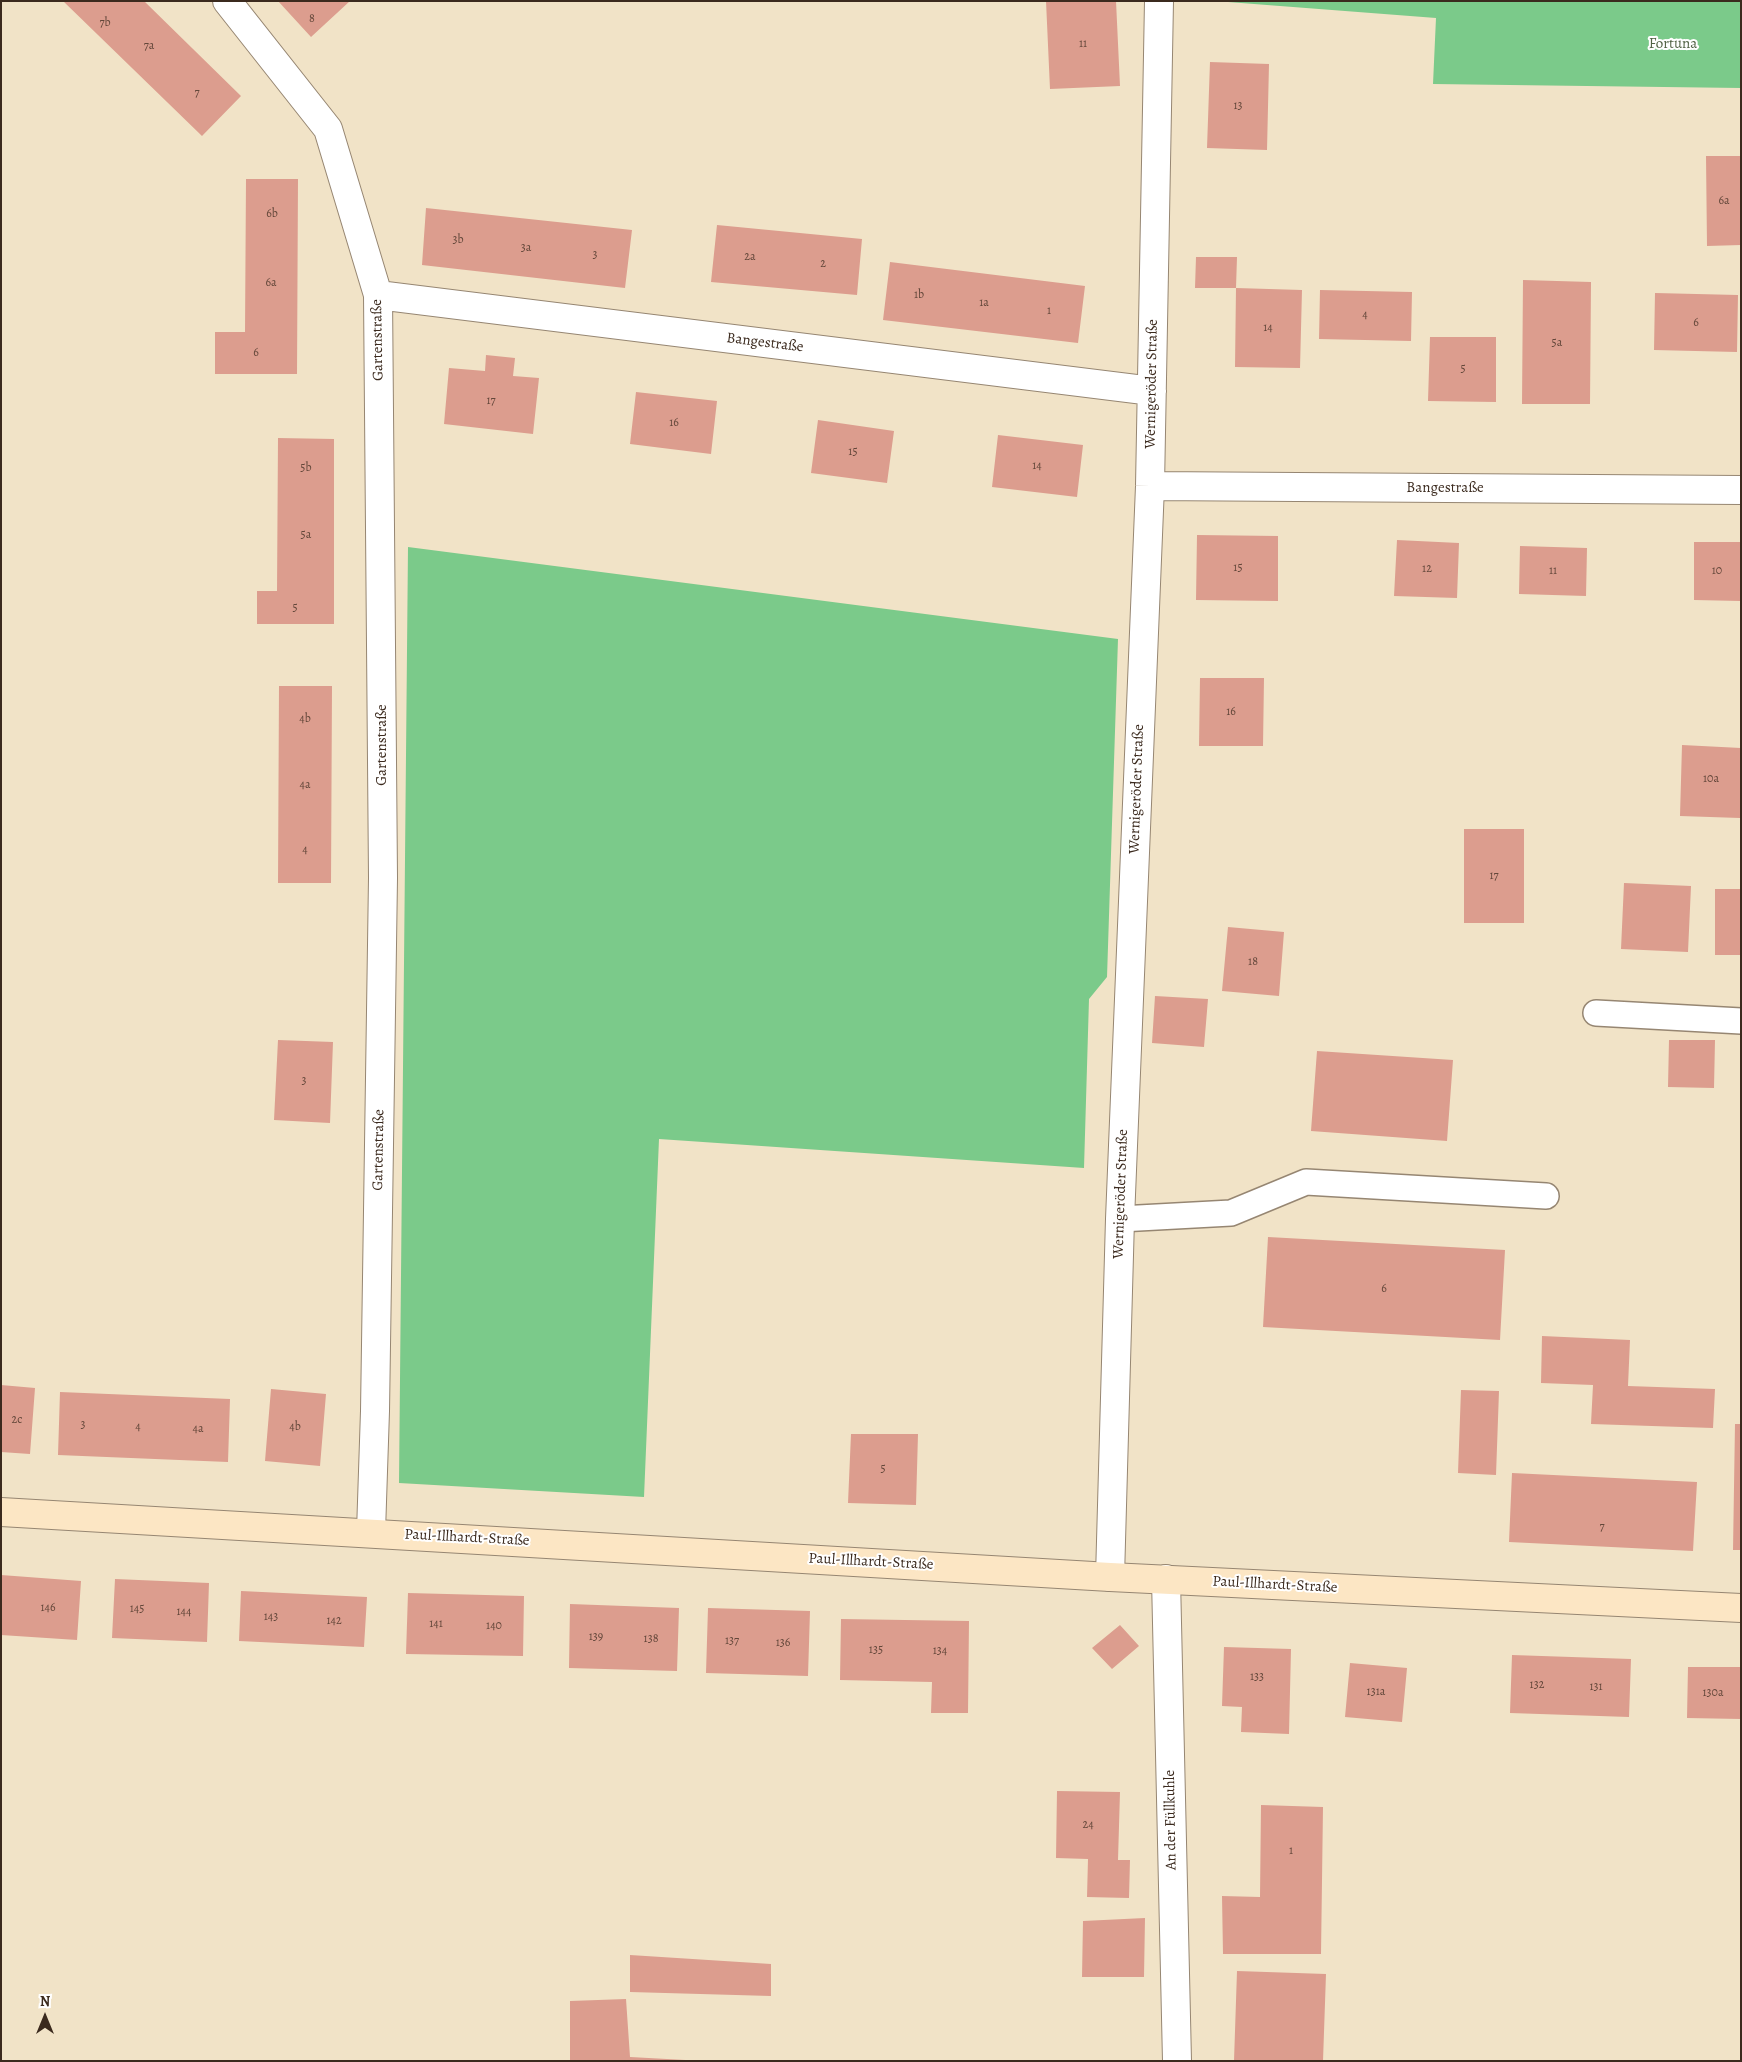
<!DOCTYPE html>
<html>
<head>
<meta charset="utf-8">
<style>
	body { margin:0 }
	#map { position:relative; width:1742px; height:2062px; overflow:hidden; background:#f1e3c7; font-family:Alegreya,serif }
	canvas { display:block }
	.frame { position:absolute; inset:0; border:2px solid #3b2a1e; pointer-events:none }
	.north { position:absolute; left:20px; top:1992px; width:50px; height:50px; -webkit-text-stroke:4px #fff; paint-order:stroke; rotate:0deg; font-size:14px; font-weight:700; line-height:20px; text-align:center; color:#3b2a1e }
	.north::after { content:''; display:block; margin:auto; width:18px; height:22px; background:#3b2a1e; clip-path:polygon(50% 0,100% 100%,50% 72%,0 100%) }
</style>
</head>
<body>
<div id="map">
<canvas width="1742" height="2062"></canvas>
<div class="frame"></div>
<div class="north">N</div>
</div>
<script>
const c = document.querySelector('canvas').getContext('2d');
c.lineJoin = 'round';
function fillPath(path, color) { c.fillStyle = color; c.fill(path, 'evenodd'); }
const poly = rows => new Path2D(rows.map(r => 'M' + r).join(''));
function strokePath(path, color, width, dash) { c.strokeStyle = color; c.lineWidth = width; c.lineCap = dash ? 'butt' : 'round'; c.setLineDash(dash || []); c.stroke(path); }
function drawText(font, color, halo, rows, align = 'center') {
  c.font = font + ' Alegreya,serif'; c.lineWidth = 4; c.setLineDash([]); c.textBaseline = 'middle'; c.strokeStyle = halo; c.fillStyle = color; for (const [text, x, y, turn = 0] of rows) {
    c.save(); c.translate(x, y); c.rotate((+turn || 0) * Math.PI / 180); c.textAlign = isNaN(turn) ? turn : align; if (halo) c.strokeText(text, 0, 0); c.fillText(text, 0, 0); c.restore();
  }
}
const green = poly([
	[1215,1,1741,1,1741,88,1433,84,1436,18],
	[408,547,1118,639,1107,977,1089,999,1084,1168,659,1139,644,1497,399,1483]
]);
const building = poly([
	[63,1,144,1,241,96,202,136],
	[278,1,350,1,311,37],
	[1046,1,1116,1,1120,86,1050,89],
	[1210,62,1269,64,1267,150,1207,148],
	[1706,156,1741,156,1741,245,1707,246],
	[246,179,298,179,297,374,215,374,215,332,245,332],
	[426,208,632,230,625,288,422,265],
	[717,225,862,239,857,295,711,282],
	[1196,257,1237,257,1236,288,1195,288],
	[890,262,1085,286,1078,343,883,320],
	[1523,280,1591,282,1590,404,1522,404],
	[1236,288,1302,290,1300,368,1235,367],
	[1320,290,1412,292,1411,341,1319,339],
	[1655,293,1738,295,1737,352,1654,350],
	[1430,337,1496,337,1496,402,1428,401],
	[486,355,515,358,513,376,539,378,533,434,444,424,449,368,485,371],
	[636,392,717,401,711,454,630,444],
	[818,420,894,431,887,483,811,473],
	[998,435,1083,445,1077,497,992,487],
	[278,438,334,439,334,624,257,624,257,591,277,591],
	[1197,535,1278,536,1278,601,1196,600],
	[1397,540,1459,543,1457,598,1394,596],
	[1694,542,1741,542,1741,601,1694,600],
	[1520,546,1587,548,1586,596,1519,594],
	[1200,678,1264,678,1263,746,1199,746],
	[279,686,332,686,331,883,278,883],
	[1682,745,1741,748,1740,818,1680,816],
	[1464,829,1524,829,1524,923,1464,923],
	[1624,883,1691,886,1688,952,1621,949],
	[1715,889,1741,889,1741,955,1715,955],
	[1228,927,1284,932,1279,996,1222,991],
	[1155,996,1208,999,1204,1047,1152,1043],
	[278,1040,333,1042,330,1123,274,1120],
	[1669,1040,1715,1040,1714,1088,1668,1087],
	[1317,1051,1453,1060,1447,1141,1311,1131],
	[1268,1237,1505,1250,1500,1340,1263,1327],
	[1542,1336,1630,1340,1628,1386,1715,1389,1713,1428,1591,1424,1593,1385,1541,1383],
	[1,1385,35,1388,30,1454,1,1452],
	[271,1389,326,1394,320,1466,265,1461],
	[1461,1390,1499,1391,1496,1475,1458,1473],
	[60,1392,230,1399,228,1462,58,1455],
	[1735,1424,1741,1424,1741,1550,1733,1550],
	[851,1434,918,1434,916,1505,848,1503],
	[1512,1473,1697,1482,1693,1551,1509,1542],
	[1,1575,81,1581,77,1640,1,1635],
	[115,1579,209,1583,207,1642,112,1638],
	[241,1591,367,1597,364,1647,239,1641],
	[408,1593,524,1596,523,1656,406,1654],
	[570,1604,679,1608,677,1671,569,1668],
	[708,1608,810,1611,808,1676,706,1673],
	[841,1619,969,1621,968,1713,931,1713,932,1682,840,1680],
	[1120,1625,1139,1646,1112,1669,1092,1648],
	[1224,1647,1291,1649,1289,1734,1241,1732,1242,1707,1222,1706],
	[1512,1655,1631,1659,1629,1717,1510,1713],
	[1350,1663,1407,1668,1402,1722,1345,1717],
	[1688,1667,1741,1667,1741,1719,1687,1718],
	[1057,1791,1120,1792,1118,1860,1130,1860,1129,1898,1087,1897,1088,1859,1056,1858],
	[1261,1805,1323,1807,1321,1954,1223,1954,1222,1896,1260,1897],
	[1145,1918,1144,1977,1082,1977,1083,1921],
	[630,1955,771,1964,771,1996,630,1992],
	[1237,1971,1326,1974,1323,2061,1234,2061],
	[626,1999,630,2057,704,2061,570,2061,570,2001]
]);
const lane = poly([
	[1596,1013,1741,1021],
	[1120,1219,1231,1213,1306,1182,1546,1196]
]);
const street = poly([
	[227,1,328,129,378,295,383,878,375,1411,371,1532],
	[378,295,1152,391],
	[1150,486,1741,490],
	[1110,1577,1120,1219,1150,486,1159,1],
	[1166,1579,1177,2061]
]);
const secondary = poly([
	[1,1512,1110,1577,1741,1608]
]);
const numberNames = [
	["8",312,19],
	["7b",105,23],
	["11",1083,44],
	["7a",149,46],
	["7",197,93],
	["13",1238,106],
	["6a",1724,201],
	["6b",272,214],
	["3b",458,240],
	["3a",526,248],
	["3",595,255],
	["2a",750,257],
	["2",823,264],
	["6a",271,283],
	["1b",919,295],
	["1a",984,303],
	["1",1049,311],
	["4",1365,315],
	["6",1696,323],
	["14",1268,328],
	["5a",1557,343],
	["6",256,353],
	["5",1463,369],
	["17",491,401],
	["16",674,423],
	["15",853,452],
	["14",1037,466],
	["5b",306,468],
	["5a",306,535],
	["15",1238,568],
	["12",1427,569],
	["11",1553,571],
	["10",1717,571],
	["5",295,608],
	["16",1231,712],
	["4b",305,719],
	["10a",1711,779],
	["4a",305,785],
	["4",305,850],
	["17",1494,876],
	["18",1253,962],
	["3",304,1081],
	["6",1384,1289],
	["2c",17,1420],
	["3",83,1425],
	["4",138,1427],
	["4b",295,1427],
	["4a",198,1429],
	["5",883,1469],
	["7",1602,1527],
	["146",48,1608],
	["145",137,1609],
	["144",184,1612],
	["143",271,1617],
	["142",334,1621],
	["141",436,1624],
	["140",494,1626],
	["139",596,1637],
	["138",651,1639],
	["137",732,1641],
	["136",783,1643],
	["135",876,1650],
	["134",940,1651],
	["133",1257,1677],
	["132",1537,1685],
	["131",1596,1687],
	["131a",1376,1692],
	["130a",1713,1693],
	["24",1088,1825],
	["1",1291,1851]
];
const parkNames = [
	["Fortuna",1673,44]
];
const streetNames = [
	["Gartenstraße",378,340,-91],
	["Bangestraße",765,343,7],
	["Wernigeröder Straße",1152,384,-89],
	["Bangestraße",1445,488],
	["Gartenstraße",382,745,-90],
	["Wernigeröder Straße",1137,789,-88],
	["Gartenstraße",379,1150,-89],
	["Wernigeröder Straße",1121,1194,-88],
	["Paul-Illhardt-Straße",467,1538,3],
	["Paul-Illhardt-Straße",871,1562,3],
	["Paul-Illhardt-Straße",1275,1585,3],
	["An der Füllkuhle",1171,1820,-91]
];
fillPath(green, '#7bca8a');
fillPath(building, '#dc9d8e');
strokePath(lane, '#968672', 28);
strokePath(street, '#968672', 30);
strokePath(secondary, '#968672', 30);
strokePath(lane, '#fff', 25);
strokePath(street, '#fff', 28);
strokePath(secondary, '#fce6c4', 28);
drawText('12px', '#63473a', null, numberNames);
drawText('15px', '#516244', '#fff', parkNames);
drawText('15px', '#3b2a1e', '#fff', streetNames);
</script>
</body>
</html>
